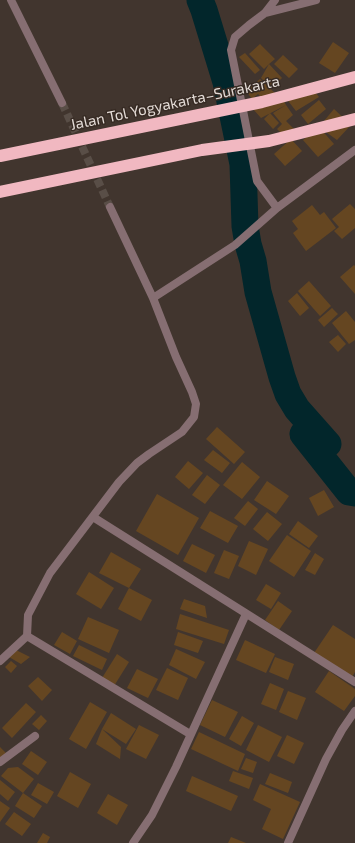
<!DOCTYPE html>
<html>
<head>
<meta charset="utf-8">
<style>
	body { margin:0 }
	canvas { display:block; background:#41352e }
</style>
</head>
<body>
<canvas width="355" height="843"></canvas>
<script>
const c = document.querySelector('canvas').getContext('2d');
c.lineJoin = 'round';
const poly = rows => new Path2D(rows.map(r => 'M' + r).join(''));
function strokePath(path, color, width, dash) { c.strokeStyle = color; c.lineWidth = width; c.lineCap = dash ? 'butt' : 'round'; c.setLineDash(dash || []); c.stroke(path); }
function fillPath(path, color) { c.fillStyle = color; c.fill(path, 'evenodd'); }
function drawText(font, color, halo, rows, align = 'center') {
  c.font = font + ' "Exo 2",sans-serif'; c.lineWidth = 3; c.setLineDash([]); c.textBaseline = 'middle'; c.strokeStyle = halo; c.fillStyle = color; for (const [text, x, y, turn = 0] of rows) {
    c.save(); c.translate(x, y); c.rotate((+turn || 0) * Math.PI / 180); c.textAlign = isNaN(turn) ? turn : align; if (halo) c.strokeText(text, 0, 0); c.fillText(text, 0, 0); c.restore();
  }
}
const river = poly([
	[200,0,204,10,226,82,243,164,245,226,248,244,253,261,258,292,282,377,288,394,297,409,328,444],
	[303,434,349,492,355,493]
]);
const building = poly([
	[333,42,349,53,335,73,319,63],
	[260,44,275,59,269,64,282,78,271,88,261,78,269,64,264,69,249,54],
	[245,53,260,70,255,74,239,57],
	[283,55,298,69,289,78,274,64],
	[260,79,277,95,263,99,258,94,252,99,246,91],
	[314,91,319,97,296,111,285,97],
	[283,99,286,105,261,118,253,109],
	[319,100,326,109,308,124,301,115],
	[286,105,293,115,286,121,295,130,286,138,277,129,282,124,273,113],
	[334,109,351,125,337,140,319,127],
	[270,113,279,123,273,129,264,119],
	[319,127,334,144,318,157,303,140],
	[291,139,302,151,285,166,274,154],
	[350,204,355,209,355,228,342,239,334,231,339,227,332,219],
	[312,205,320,215,324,212,336,228,306,251,293,233,298,229,292,221],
	[354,265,355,266,355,294,340,277],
	[309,281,331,306,320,316,298,291],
	[297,293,309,308,300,316,288,301],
	[332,308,338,314,324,327,318,320],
	[346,311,355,322,355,340,349,344,332,323],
	[338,335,346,344,338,352,329,342],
	[217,427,245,452,234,464,206,439],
	[213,450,230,463,222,473,204,460],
	[188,461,203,473,189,489,175,477],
	[242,462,260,477,242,499,223,485],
	[207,475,220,485,205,504,192,495],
	[267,481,289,496,276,514,254,500],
	[324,490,334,507,318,516,309,498],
	[157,494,199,518,178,555,136,531],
	[248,501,258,509,245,526,234,518],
	[210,511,238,526,228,543,200,528],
	[267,512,282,524,268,541,253,529],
	[298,521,318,536,309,548,289,534],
	[287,535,311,551,294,577,269,561],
	[249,541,268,549,256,575,238,566],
	[192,544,215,555,206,573,183,561],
	[224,550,239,556,229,579,214,573],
	[111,552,141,569,129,588,99,573],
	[315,553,324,559,315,575,305,570],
	[89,572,114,588,101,609,76,594],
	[266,584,281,593,271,609,256,600],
	[129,588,152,600,141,621,118,609],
	[184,599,205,606,207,618,180,609],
	[278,601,292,611,279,630,265,620],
	[180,614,229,630,224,644,176,629],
	[88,617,119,630,109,653,78,639],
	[333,625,355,639,355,672,352,677,314,653],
	[62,632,77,641,70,654,54,645],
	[178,632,203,641,198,653,174,645],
	[245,640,275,654,266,673,236,660],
	[79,645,107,659,102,670,73,656],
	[176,649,205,662,196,679,169,665],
	[16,650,30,657,21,664,9,657],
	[117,654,129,662,114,686,102,678],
	[275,657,294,664,288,680,269,672],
	[11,661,17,666,11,673,5,667],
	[167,668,188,678,178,700,156,690],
	[137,669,158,679,148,698,127,688],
	[329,671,355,689,355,696,344,711,315,692],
	[38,677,52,690,42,701,28,686],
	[270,683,284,689,276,710,261,704],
	[288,691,306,698,297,720,279,712],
	[212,700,238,712,225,737,200,725],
	[90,702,107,712,86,749,69,739],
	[26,703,36,712,12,738,2,728],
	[111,713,136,729,126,744,102,729,121,747,120,759,96,744,102,729],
	[41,715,47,721,39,730,32,724],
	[242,716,254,723,241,746,229,739],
	[139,725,159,735,146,759,126,749],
	[258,725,282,737,269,762,246,750],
	[199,732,245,754,238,771,191,749],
	[287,735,304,743,294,764,277,756],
	[0,747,6,753,0,758],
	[31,751,47,762,38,775,22,764],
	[246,758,257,762,253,773,241,769],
	[18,767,34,779,23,793,42,806,34,818,15,806,23,793,1,776,8,768],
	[233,771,253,778,249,789,229,781],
	[70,772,91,784,78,808,57,796],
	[270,773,292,782,288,793,265,784],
	[192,776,238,796,231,811,186,791],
	[0,780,15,792,8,801,0,794],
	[38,783,54,792,47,804,31,795],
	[260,784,300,802,283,839,262,829,271,809,253,800],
	[108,794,128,805,117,825,97,813],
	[0,801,10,808,0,822],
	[14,812,31,824,22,836,5,824],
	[43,833,50,837,47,843,37,843],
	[231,837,246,843,228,843]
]);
const minorTunnel = poly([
	[62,103,110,207]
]);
const minor = poly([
	[11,0,62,103],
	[265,13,316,0],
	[277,208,355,150],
	[153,298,235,245,277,208,257,181,231,50,235,37,249,25,265,13,275,0],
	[93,517,355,682],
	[27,636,190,734],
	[0,661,27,636,28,615,50,573,119,482,137,463,149,454,182,432,194,417,196,404,192,392,176,357,153,298,110,207],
	[0,762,35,736],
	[133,843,152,815,176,767,246,614],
	[288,843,326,759,342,730,355,711]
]);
const motorway = poly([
	[0,156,262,102,355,77],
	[0,192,202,150,269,141,355,119]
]);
const streetNames = [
	["Jalan Tol Yogyakarta–Surakarta",175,103,-12]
];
strokePath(river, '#02262b', 27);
fillPath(building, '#654621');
strokePath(minorTunnel, '#594e47', 8, [8, 4]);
strokePath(minor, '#866e72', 8);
strokePath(motorway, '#f1b8c1', 12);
drawText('15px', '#e3dbd6', '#372b24', streetNames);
</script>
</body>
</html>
